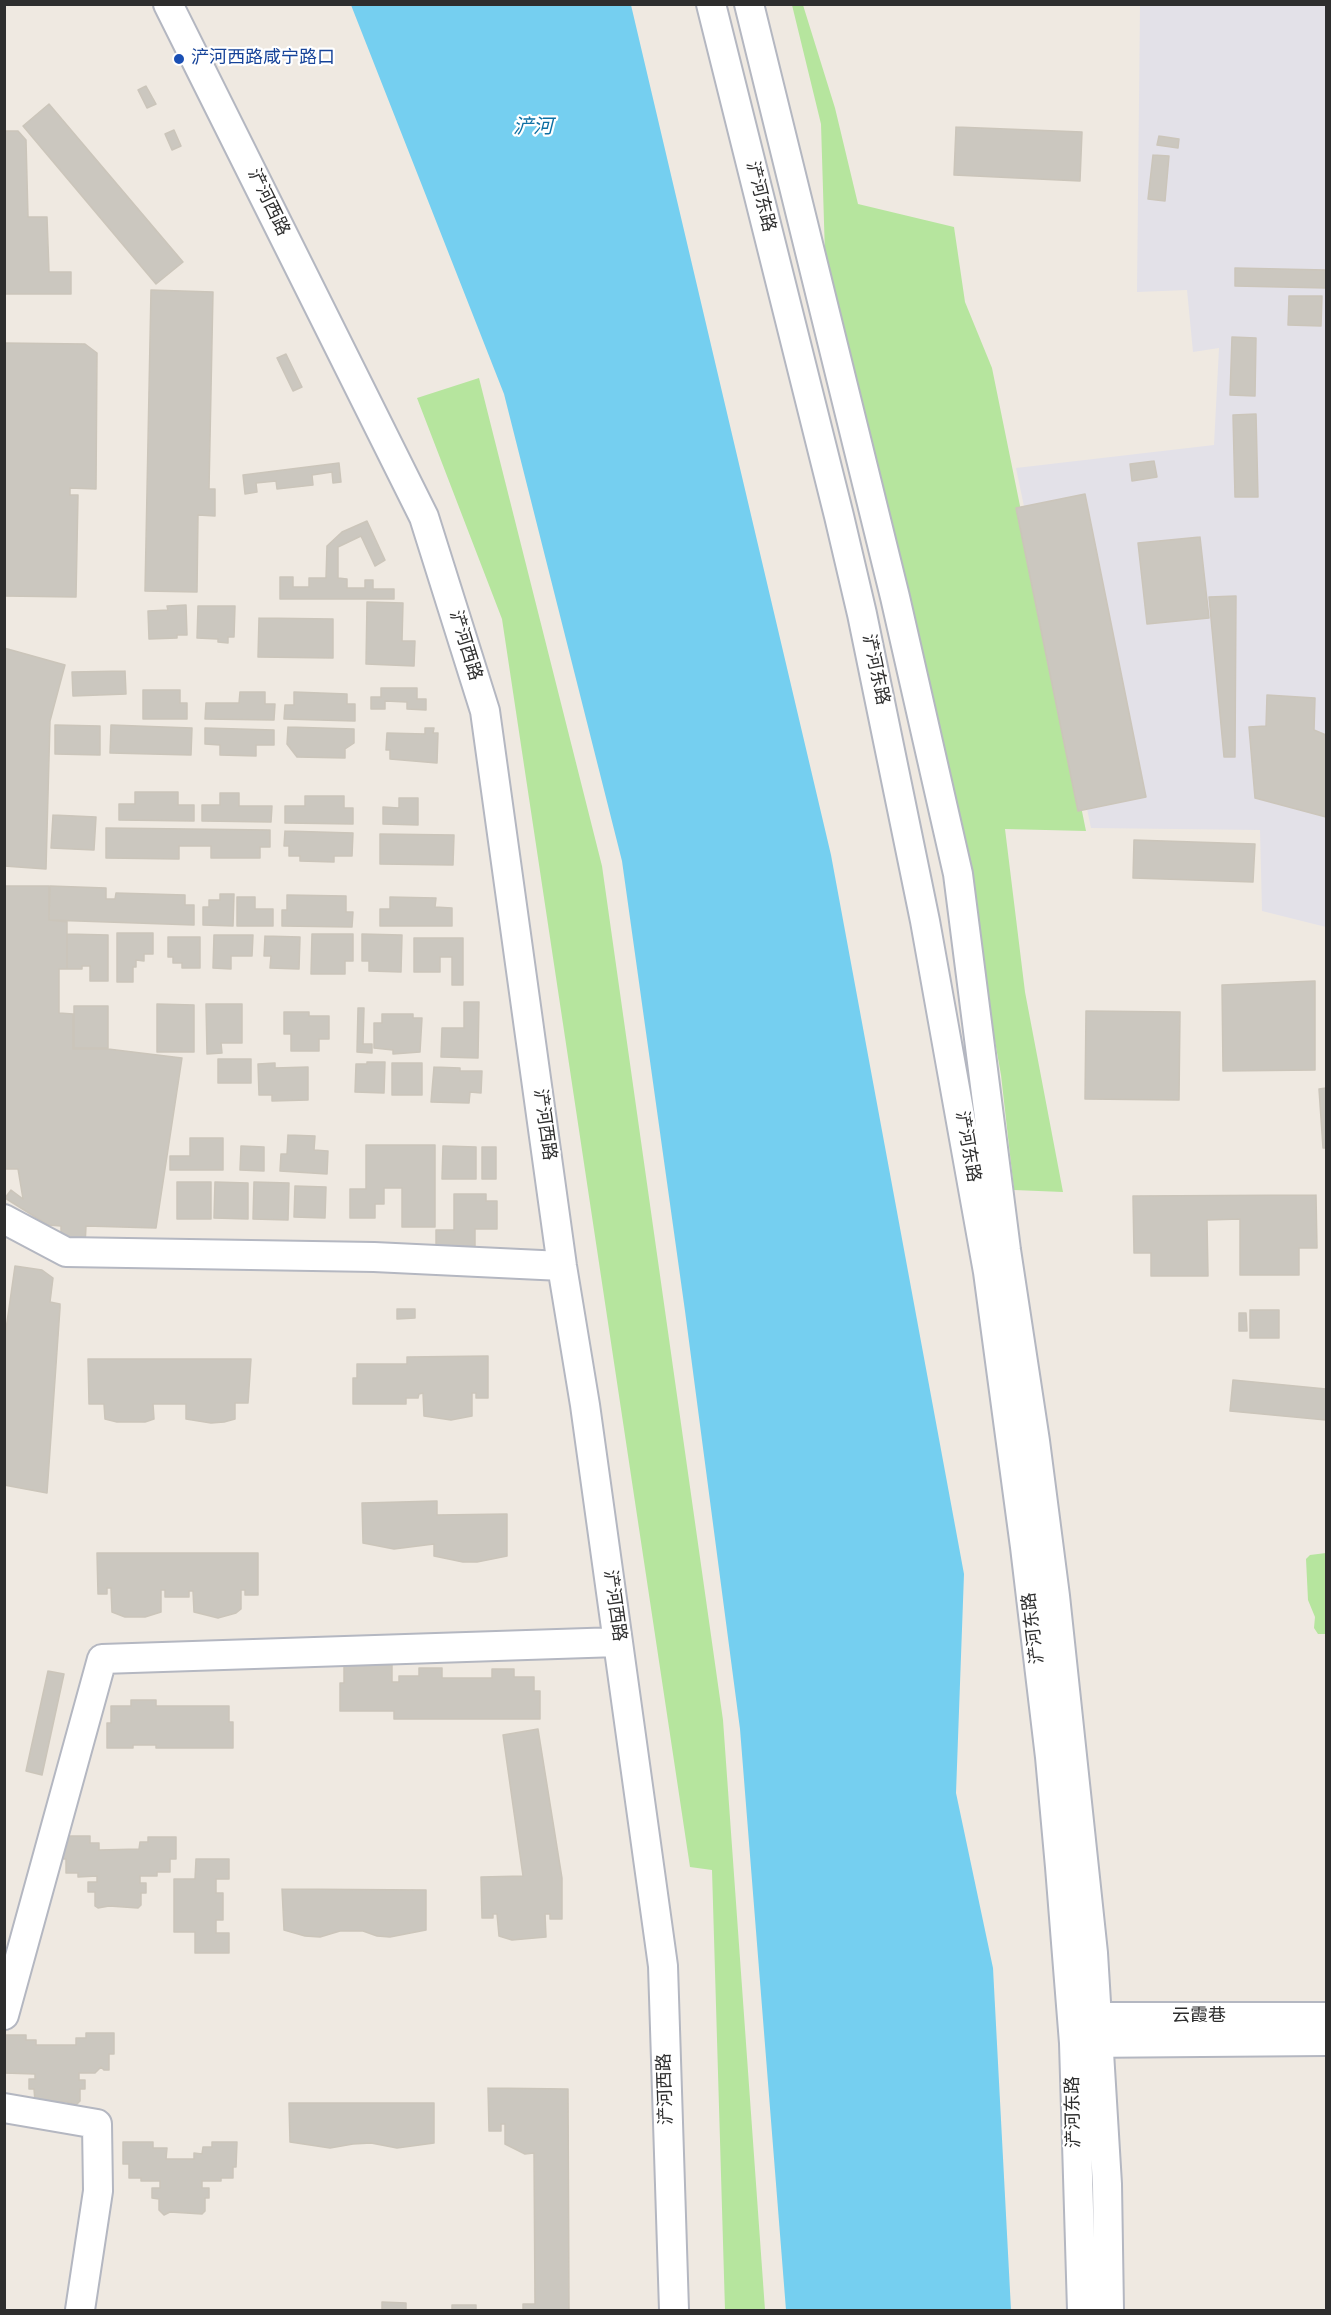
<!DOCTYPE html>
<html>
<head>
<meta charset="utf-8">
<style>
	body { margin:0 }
	#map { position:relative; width:1331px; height:2315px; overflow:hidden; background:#efe9e1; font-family:Overpass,sans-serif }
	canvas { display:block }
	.frame { position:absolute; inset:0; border:6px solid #2e2e2e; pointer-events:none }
</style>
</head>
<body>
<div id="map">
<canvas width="1331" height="2315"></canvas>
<div class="frame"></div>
</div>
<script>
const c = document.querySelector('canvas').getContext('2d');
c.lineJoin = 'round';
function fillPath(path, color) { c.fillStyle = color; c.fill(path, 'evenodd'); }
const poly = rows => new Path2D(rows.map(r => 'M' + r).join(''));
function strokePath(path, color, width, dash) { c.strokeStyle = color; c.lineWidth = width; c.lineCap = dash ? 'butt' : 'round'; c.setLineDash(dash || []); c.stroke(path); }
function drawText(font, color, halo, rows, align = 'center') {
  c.font = font + ' Overpass,"Noto Sans SC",sans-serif'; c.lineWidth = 4.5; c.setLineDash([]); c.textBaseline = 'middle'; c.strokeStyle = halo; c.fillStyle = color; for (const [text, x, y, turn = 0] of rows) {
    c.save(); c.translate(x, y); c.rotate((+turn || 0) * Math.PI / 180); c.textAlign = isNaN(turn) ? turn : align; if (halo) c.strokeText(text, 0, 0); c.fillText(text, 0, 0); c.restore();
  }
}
const industrial = poly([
	[1140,5,1326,5,1326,927,1262,911,1260,830,1091,828,1016,468,1214,445,1219,348,1193,352,1187,290,1137,292]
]);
const green = poly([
	[792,5,803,5,835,108,858,204,954,227,965,302,992,368,1086,831,1005,829,1025,992,1063,1192,1014,1190,1001,1075,968,890,825,255,821,124],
	[479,378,602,866,723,1720,765,2310,725,2310,712,1870,690,1867,502,619,417,398],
	[1326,1553,1326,1634,1318,1634,1314,1628,1315,1617,1308,1600,1306,1559,1310,1555]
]);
const water = poly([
	[351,5,631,5,831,855,964,1574,956,1793,993,1968,1011,2310,786,2310,740,1729,685,1311,622,861,504,394]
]);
const building = poly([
	[146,86,156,104,147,108,138,90,146,86],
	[49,104,183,262,156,284,23,126,49,104],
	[956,127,1082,132,1080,181,954,175,956,127],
	[174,130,181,146,172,150,165,134,174,130],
	[4,131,18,131,26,140,28,217,47,217,49,272,71,272,71,294,4,294,4,131],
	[1159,136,1179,139,1178,148,1157,145,1159,136],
	[1153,155,1169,156,1165,201,1148,199,1153,155],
	[1235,268,1326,270,1326,288,1235,286,1235,268],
	[151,290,213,292,209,489,215,489,215,516,198,515,197,592,145,591,151,290],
	[1289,296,1322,296,1321,326,1288,325,1289,296],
	[1232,337,1256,338,1255,396,1230,395,1232,337],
	[4,343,85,344,97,353,96,489,70,488,70,495,78,495,76,597,4,596,4,343],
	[286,354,302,387,293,391,277,358,286,354],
	[1256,414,1258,497,1235,497,1233,415,1256,414],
	[1154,461,1157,477,1132,481,1130,464,1154,461],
	[339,463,341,482,333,483,332,472,312,475,313,485,277,489,276,481,256,483,257,492,245,494,243,475,339,463],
	[1085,494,1146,797,1078,811,1016,508,1085,494],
	[367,521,385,560,375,566,361,536,338,547,338,578,347,579,347,588,365,588,365,580,373,580,373,589,394,589,394,599,280,599,280,577,293,577,293,587,309,587,309,578,326,578,327,546,342,532,367,521],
	[1200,537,1209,618,1147,624,1138,543,1200,537],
	[1236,596,1235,757,1224,757,1209,597,1236,596],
	[367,602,403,603,402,641,415,641,414,666,366,664,367,602],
	[186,605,187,635,177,635,177,638,149,639,148,611,168,610,167,606,186,605],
	[198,606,235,606,234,637,228,637,228,643,218,642,218,639,197,638,198,606],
	[259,618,333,619,333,658,258,657,259,618],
	[4,648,65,665,50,721,46,869,4,866,4,648],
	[125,671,126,694,73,696,72,672,125,671],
	[381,688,417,688,417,699,426,699,426,710,407,709,407,702,385,701,385,709,371,709,371,697,381,697,381,688],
	[143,690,180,690,180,703,187,703,187,719,143,719,143,690],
	[240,692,265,692,265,704,275,704,274,720,205,719,206,703,239,703,240,692],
	[294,692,347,694,347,704,355,704,355,721,284,719,285,705,294,705,294,692],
	[1267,695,1315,698,1314,730,1326,735,1326,817,1255,798,1249,727,1266,726,1267,695],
	[55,725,100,726,100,755,55,754,55,725],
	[111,725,192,728,191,755,110,753,111,725],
	[288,727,354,729,354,743,345,749,345,758,297,757,287,744,288,727],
	[205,728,274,730,274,745,256,745,256,756,220,755,220,745,205,744,205,728],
	[425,728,434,728,433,733,438,733,437,763,390,759,390,750,386,750,387,733,425,734,425,728],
	[135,792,178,792,178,805,194,805,194,821,119,820,119,804,135,804,135,792],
	[220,793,239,793,239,806,272,806,271,822,202,821,202,805,220,805,220,793],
	[305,796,344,796,344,808,353,808,353,824,285,823,285,806,305,806,305,796],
	[399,798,418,798,418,825,383,824,383,807,399,808,399,798],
	[53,815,96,817,94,850,51,848,53,815],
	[106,828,270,830,270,847,260,847,260,858,211,858,211,846,179,846,179,859,106,858,106,828],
	[285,831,353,833,352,856,334,856,334,862,300,861,300,856,289,856,289,846,284,846,285,831],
	[380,834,454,835,453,865,380,864,380,834],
	[1134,840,1255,844,1253,882,1133,878,1134,840],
	[4,886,49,886,49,920,67,922,67,969,59,969,59,1013,73,1014,73,1049,108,1049,182,1058,156,1228,86,1226,85,1246,61,1244,61,1226,48,1225,5,1198,11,1190,23,1199,18,1169,4,1169,4,886],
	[50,886,106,888,106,899,115,899,116,893,185,895,185,905,194,905,194,925,49,920,50,886],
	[220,894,234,894,233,926,203,925,203,907,209,907,209,900,220,900,220,894],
	[287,895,346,896,346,912,353,912,352,927,282,926,282,910,287,910,287,895],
	[237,897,255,897,255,909,273,909,273,926,237,926,237,897],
	[390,897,436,898,435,907,452,908,452,926,380,926,380,909,390,909,390,897],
	[117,933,153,933,153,954,144,954,144,961,136,960,136,967,133,967,133,982,117,982,117,933],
	[67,934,108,935,108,981,90,981,90,966,82,966,82,969,67,969,67,934],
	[312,934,353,934,353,961,345,961,345,974,311,974,312,934],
	[362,934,402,935,401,972,369,971,369,961,362,961,362,934],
	[214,935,253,935,252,956,231,956,231,969,213,968,214,935],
	[265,936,300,937,299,969,270,968,271,956,264,956,265,936],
	[168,937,200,937,200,968,182,968,182,963,173,963,173,957,168,957,168,937],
	[414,938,463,938,463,985,452,985,452,957,440,957,440,972,414,972,414,938],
	[1315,981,1315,1070,1223,1071,1222,985,1315,981],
	[464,1002,479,1002,478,1058,441,1057,442,1028,464,1028,464,1002],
	[157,1004,194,1005,194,1052,157,1052,157,1004],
	[206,1004,242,1004,242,1043,221,1043,222,1053,207,1054,206,1004],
	[74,1006,108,1006,108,1048,74,1048,74,1006],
	[358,1008,364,1008,363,1044,372,1044,372,1053,357,1052,358,1008],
	[1086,1011,1180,1012,1179,1100,1085,1099,1086,1011],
	[284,1012,309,1012,309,1016,329,1016,329,1039,319,1039,319,1051,291,1051,291,1034,284,1034,284,1012],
	[382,1014,413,1014,413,1018,422,1018,420,1052,393,1054,393,1050,374,1048,374,1023,382,1023,382,1014],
	[218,1059,251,1059,251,1083,218,1083,218,1059],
	[367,1062,385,1062,384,1093,355,1092,356,1064,367,1064,367,1062],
	[275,1063,275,1068,308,1067,308,1100,272,1101,272,1095,259,1095,258,1064,275,1063],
	[392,1063,422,1063,422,1095,392,1095,392,1063],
	[434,1067,460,1068,460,1071,482,1071,481,1093,470,1092,469,1103,431,1102,434,1067],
	[1326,1088,1326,1148,1323,1148,1319,1089,1326,1088],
	[288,1135,315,1136,314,1150,328,1151,327,1174,280,1171,281,1154,287,1154,288,1135],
	[190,1138,223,1138,223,1170,170,1170,170,1156,190,1156,190,1138],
	[366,1145,435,1145,435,1227,402,1227,402,1188,384,1188,384,1204,375,1204,375,1218,350,1218,350,1189,366,1189,366,1145],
	[241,1146,264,1147,264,1171,240,1170,241,1146],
	[443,1146,476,1147,476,1179,442,1179,443,1146],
	[482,1147,496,1147,496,1179,482,1179,482,1147],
	[177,1182,211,1182,211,1219,177,1219,177,1182],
	[215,1182,248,1183,248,1219,214,1218,215,1182],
	[254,1182,289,1183,288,1220,253,1219,254,1182],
	[295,1186,326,1187,325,1218,294,1217,295,1186],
	[454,1194,486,1194,486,1201,497,1201,497,1229,475,1229,475,1251,436,1251,436,1230,454,1230,454,1194],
	[1316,1195,1317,1248,1299,1248,1299,1275,1240,1275,1240,1219,1207,1220,1208,1276,1151,1276,1151,1253,1134,1253,1133,1196,1316,1195],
	[15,1266,42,1270,53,1278,50,1302,60,1304,60,1308,47,1493,4,1485,4,1343,15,1266],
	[397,1309,415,1309,415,1318,397,1319,397,1309],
	[1250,1310,1279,1310,1279,1338,1250,1338,1250,1310],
	[1239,1313,1246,1313,1247,1331,1239,1331,1239,1313],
	[488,1356,488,1398,476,1398,476,1393,472,1393,472,1416,451,1420,424,1416,423,1393,419,1394,418,1398,406,1398,406,1404,353,1404,353,1378,357,1378,357,1364,407,1364,407,1357,488,1356],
	[88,1359,251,1359,248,1403,235,1403,235,1419,224,1422,211,1423,186,1419,186,1404,153,1404,154,1419,145,1422,117,1422,105,1419,104,1404,89,1404,88,1359],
	[1233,1380,1326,1389,1326,1420,1230,1411,1233,1380],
	[437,1501,437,1515,507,1514,507,1556,477,1562,463,1562,434,1556,434,1544,394,1549,363,1543,362,1503,437,1501],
	[97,1553,258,1553,258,1595,245,1595,245,1590,241,1590,241,1609,236,1613,218,1618,194,1612,193,1591,189,1591,189,1597,165,1597,165,1590,161,1590,161,1612,145,1617,125,1617,112,1612,111,1588,107,1588,107,1594,98,1594,97,1553],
	[344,1665,392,1665,392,1682,399,1682,399,1676,419,1676,419,1668,442,1668,442,1678,492,1678,492,1669,514,1669,514,1677,534,1677,534,1691,540,1691,540,1719,394,1719,394,1711,340,1711,340,1683,344,1683,344,1665],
	[48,1671,64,1674,42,1775,26,1771,48,1671],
	[131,1700,156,1700,156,1706,229,1706,229,1722,233,1722,233,1748,156,1748,156,1745,133,1745,133,1748,107,1748,107,1723,111,1723,111,1706,131,1706,131,1700],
	[538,1729,562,1878,562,1919,550,1919,550,1914,545,1914,546,1937,512,1940,499,1936,497,1914,493,1914,493,1918,482,1918,481,1877,523,1876,503,1735,538,1729],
	[59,1836,90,1836,90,1843,99,1843,99,1850,139,1849,140,1842,148,1842,148,1837,176,1837,176,1859,170,1859,170,1872,157,1872,157,1876,140,1876,140,1883,146,1883,146,1893,141,1893,141,1905,138,1908,109,1906,98,1908,95,1906,95,1892,88,1892,88,1882,97,1882,97,1876,78,1877,78,1873,66,1873,66,1859,59,1859,59,1836],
	[196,1859,229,1859,229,1879,216,1879,216,1893,223,1893,223,1920,216,1920,216,1933,229,1933,229,1953,195,1953,195,1932,174,1932,174,1879,195,1879,196,1859],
	[282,1889,426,1890,426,1930,390,1937,377,1936,363,1931,340,1931,320,1937,305,1936,284,1930,282,1889],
	[86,2033,114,2033,114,2054,109,2054,109,2070,104,2070,101,2067,95,2073,79,2073,79,2080,85,2080,85,2089,80,2089,80,2101,76,2105,67,2102,35,2102,34,2089,29,2089,29,2079,35,2079,35,2074,4,2073,4,2035,26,2035,26,2040,36,2040,36,2045,76,2045,76,2038,86,2038,86,2033],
	[488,2088,568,2089,569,2310,523,2310,523,2304,535,2304,534,2153,525,2154,505,2144,505,2124,501,2124,501,2131,489,2131,488,2088],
	[289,2103,434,2103,434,2143,397,2148,371,2143,353,2144,330,2148,290,2142,289,2103],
	[123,2142,153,2142,153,2148,167,2148,166,2159,194,2159,194,2153,202,2154,203,2147,212,2147,212,2142,237,2142,236,2167,233,2167,233,2178,221,2178,221,2181,202,2181,202,2188,209,2188,209,2198,205,2198,205,2211,202,2214,170,2212,164,2215,159,2210,159,2199,152,2198,152,2188,160,2188,160,2181,141,2181,141,2178,129,2178,129,2164,123,2164,123,2142],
	[382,2302,406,2303,406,2310,382,2310,382,2302],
	[452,2305,476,2305,476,2310,452,2310,452,2305]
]);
const minor = poly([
	[168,4,424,517,485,711,562,1266,585,1405,663,1966,674,2310],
	[711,4,839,516,862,614,925,921,988,1272,1025,1547,1050,1757,1060,1867,1074,2043,1082,2310],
	[749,4,895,597,958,874,1006,1250,1035,1441,1055,1596,1093,1953,1107,2184,1109,2310],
	[4,1219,66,1252,374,1257,562,1266],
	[4,2015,102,1659,618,1642],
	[1080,2017,1326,2017],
	[1079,2043,1326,2041],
	[4,2108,97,2124,98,2191,80,2310]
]);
const markers = [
	[179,59,6,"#1a4fb4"]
];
const transitNames = [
	["浐河西路咸宁路口",191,59]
];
const streetNames = [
	["浐河东路",759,197,76],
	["浐河西路",267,203,64],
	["浐河西路",464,646,73],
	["浐河东路",874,670,78],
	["浐河西路",543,1125,82],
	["浐河东路",966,1147,80],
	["浐河西路",613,1606,82],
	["浐河东路",1035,1628,-97],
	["云霞巷",1199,2017],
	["浐河西路",667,2089,-92],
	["浐河东路",1075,2112,-91]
];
const waterNames = [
	["浐河",533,129]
];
fillPath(industrial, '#e3e1e8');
fillPath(green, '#b6e59e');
fillPath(water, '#75cff0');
fillPath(building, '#cbc7bf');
strokePath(building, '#cbc5ba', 1.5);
strokePath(minor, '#b4b7c1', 32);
strokePath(minor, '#fff', 28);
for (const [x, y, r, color] of markers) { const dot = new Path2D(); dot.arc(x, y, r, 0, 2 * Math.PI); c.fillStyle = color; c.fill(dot); strokePath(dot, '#fff', 2); }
drawText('18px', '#164399', '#fff', transitNames, 'left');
drawText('18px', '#2e2e2e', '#fff', streetNames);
drawText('italic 20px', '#0d6fa3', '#fff', waterNames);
</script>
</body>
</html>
